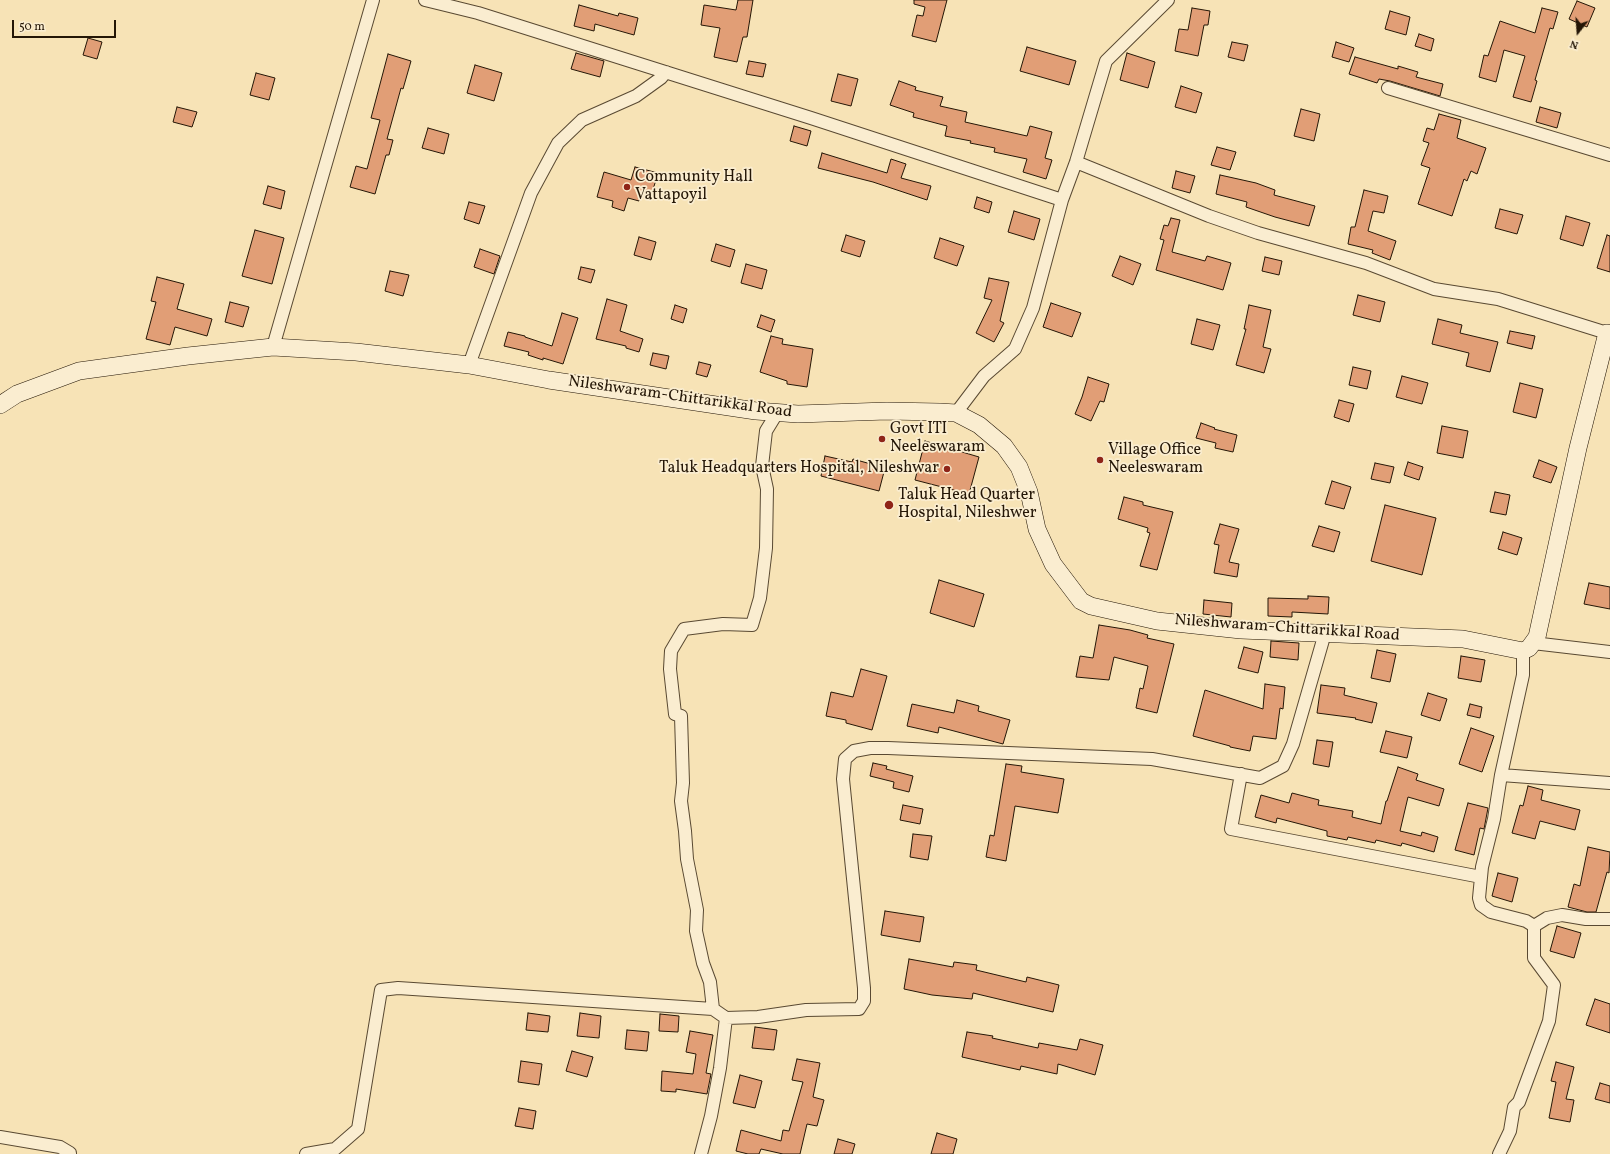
<!DOCTYPE html>
<html>
<head>
<meta charset="utf-8">
<style>
	body { margin:0 }
	#map { position:relative; width:1610px; height:1154px; overflow:hidden; background:#f7e3b6; font-family:Vollkorn,serif }
	canvas { display:block }
	.north { position:absolute; left:1558px; top:12px; width:40px; height:40px; -webkit-text-stroke:3px #faedd0; paint-order:stroke; rotate:197deg; font-size:11px; font-weight:700; line-height:16px; text-align:center; color:#241606 }
	.north::after { content:''; display:block; margin:auto; width:14px; height:18px; background:#241606; clip-path:polygon(50% 0,100% 100%,50% 72%,0 100%) }
	.scale { position:absolute; left:12px; top:20px; width:104px; height:18px; box-sizing:border-box; border:2px solid #241606; border-top:0; padding-left:5px; font-size:12px; line-height:14px; white-space:nowrap; color:#241606; -webkit-text-stroke:3px #faedd0; paint-order:stroke }
</style>
</head>
<body>
<div id="map">
<canvas width="1610" height="1154"></canvas>
<div class="north">N</div>
<div class="scale">50 m</div>
</div>
<script>
const c = document.querySelector('canvas').getContext('2d');
c.lineJoin = 'round';
function fillPath(path, color) { c.fillStyle = color; c.fill(path, 'evenodd'); }
const poly = rows => new Path2D(rows.map(r => 'M' + r).join(''));
function strokePath(path, color, width, dash) { c.strokeStyle = color; c.lineWidth = width; c.lineCap = dash ? 'butt' : 'round'; c.setLineDash(dash || []); c.stroke(path); }
function drawText(font, color, halo, rows, align = 'center') {
  c.font = font + ' Vollkorn,serif'; c.lineWidth = 3.5; c.setLineDash([]); c.textBaseline = 'middle'; c.strokeStyle = halo; c.fillStyle = color; for (const [text, x, y, turn = 0] of rows) {
    c.save(); c.translate(x, y); c.rotate((+turn || 0) * Math.PI / 180); c.textAlign = isNaN(turn) ? turn : align; if (halo) c.strokeText(text, 0, 0); c.fillText(text, 0, 0); c.restore();
  }
}
const building = poly([
	[738,0,753,0,747,37,743,37,737,62,714,57,720,28,701,25,704,5,736,10,738,0],
	[914,0,947,0,936,42,912,36,917,15,923,16,925,7,914,4,914,0],
	[1577,1,1595,8,1587,27,1569,19,1577,1],
	[579,5,618,16,619,13,638,18,634,35,595,24,594,31,574,26,579,5],
	[1192,8,1210,11,1208,25,1204,25,1198,56,1175,51,1179,29,1188,30,1192,8],
	[1542,8,1558,12,1553,29,1550,28,1535,80,1537,81,1531,102,1513,97,1525,56,1504,50,1496,82,1479,77,1484,55,1488,56,1500,21,1535,33,1542,8],
	[1390,11,1410,17,1406,35,1385,29,1390,11],
	[1419,34,1434,39,1431,51,1415,46,1419,34],
	[88,38,102,42,97,59,83,55,88,38],
	[1232,42,1248,45,1244,61,1228,57,1232,42],
	[1336,42,1354,48,1349,62,1332,57,1336,42],
	[1027,47,1076,61,1069,85,1020,71,1027,47],
	[576,53,604,61,600,77,571,69,576,53],
	[1127,53,1155,62,1148,88,1120,80,1127,53],
	[388,54,411,61,403,89,401,88,387,139,393,140,389,155,386,155,375,194,350,187,356,166,367,169,380,120,371,118,388,54],
	[1355,57,1398,69,1398,66,1418,72,1416,77,1443,84,1440,96,1390,81,1379,79,1377,83,1349,74,1355,57],
	[749,61,766,64,763,77,746,74,749,61],
	[475,65,502,73,494,101,467,93,475,65],
	[256,73,275,78,269,100,250,95,256,73],
	[838,74,858,79,851,106,831,101,838,74],
	[899,81,916,87,915,90,943,97,940,106,967,112,965,122,1027,136,1030,126,1052,132,1045,158,1052,160,1046,179,1023,172,1027,159,994,152,995,148,970,143,971,141,945,136,947,126,913,117,914,113,890,105,899,81],
	[1181,86,1202,93,1196,113,1175,107,1181,86],
	[177,107,197,112,192,127,173,122,177,107],
	[1540,107,1561,113,1557,128,1536,122,1540,107],
	[1301,109,1320,114,1314,141,1294,136,1301,109],
	[1439,114,1461,120,1457,138,1486,148,1477,174,1471,171,1467,181,1464,179,1452,216,1418,204,1430,168,1421,165,1429,143,1423,141,1427,128,1434,130,1439,114],
	[794,126,811,131,807,146,790,141,794,126],
	[428,128,449,134,444,154,422,148,428,128],
	[1217,147,1236,152,1230,170,1211,165,1217,147],
	[822,153,887,173,891,159,906,164,901,178,931,186,927,200,873,182,818,168,822,153],
	[635,167,658,173,652,193,643,190,639,201,628,198,624,211,612,207,613,201,597,197,604,172,631,180,635,167],
	[1176,171,1195,176,1190,193,1172,188,1176,171],
	[1220,175,1256,183,1275,190,1274,195,1315,206,1309,226,1275,217,1246,207,1247,202,1216,194,1220,175],
	[268,186,285,191,281,209,263,204,268,186],
	[1364,190,1388,196,1384,213,1373,211,1368,231,1396,241,1390,260,1372,253,1373,250,1348,244,1351,227,1355,227,1364,190],
	[977,197,992,202,989,213,974,208,977,197],
	[469,202,485,206,479,224,464,219,469,202],
	[1500,209,1523,215,1517,234,1495,228,1500,209],
	[1014,211,1040,219,1034,240,1008,232,1014,211],
	[1566,216,1590,223,1583,246,1560,239,1566,216],
	[1171,218,1180,220,1172,252,1205,261,1207,256,1231,263,1223,290,1156,270,1164,240,1160,239,1164,225,1168,226,1171,218],
	[255,230,284,238,272,284,242,276,255,230],
	[846,235,865,241,860,257,841,251,846,235],
	[1607,235,1610,236,1610,272,1597,268,1607,235],
	[639,237,656,242,651,260,634,255,639,237],
	[940,238,964,246,957,266,934,258,940,238],
	[716,244,735,250,730,267,711,261,716,244],
	[480,249,500,256,494,274,474,267,480,249],
	[1120,256,1141,264,1133,285,1112,276,1120,256],
	[1265,257,1282,261,1279,275,1262,271,1265,257],
	[746,264,767,270,762,289,741,283,746,264],
	[581,267,595,270,591,283,578,279,581,267],
	[390,271,409,275,403,296,385,291,390,271],
	[157,277,184,284,177,309,212,319,207,336,175,327,170,345,146,339,156,302,151,301,157,277],
	[989,278,1009,282,1000,321,1004,323,994,342,976,333,992,300,984,298,989,278],
	[1358,295,1385,302,1380,322,1353,315,1358,295],
	[607,299,627,305,620,331,643,339,639,352,626,348,626,346,596,339,607,299],
	[230,302,249,307,243,327,225,322,230,302],
	[1051,303,1081,313,1072,337,1043,327,1051,303],
	[675,305,687,309,683,323,671,319,675,305],
	[1249,305,1271,310,1263,347,1271,349,1264,373,1236,365,1246,329,1244,329,1249,305],
	[562,313,578,318,563,364,543,358,543,360,528,355,529,352,504,346,508,332,525,336,525,337,552,346,562,313],
	[761,315,775,320,771,332,757,327,761,315],
	[1197,319,1220,325,1213,350,1191,344,1197,319],
	[1438,319,1462,325,1460,333,1498,342,1490,372,1466,366,1469,353,1432,344,1438,319],
	[1510,331,1535,336,1532,349,1507,343,1510,331],
	[771,336,783,339,782,344,813,349,807,387,787,384,787,381,760,372,771,336],
	[653,353,669,356,666,369,650,365,653,353],
	[699,362,711,365,707,377,696,374,699,362],
	[1353,367,1371,371,1367,389,1349,385,1353,367],
	[1402,376,1428,383,1422,404,1396,397,1402,376],
	[1088,377,1109,384,1104,402,1100,401,1091,421,1075,414,1082,397,1088,377],
	[1520,383,1543,389,1536,418,1513,412,1520,383],
	[1339,400,1354,404,1349,422,1334,417,1339,400],
	[1201,423,1215,428,1214,429,1237,435,1233,452,1215,448,1216,443,1196,438,1201,423],
	[1442,426,1468,431,1463,458,1437,453,1442,426],
	[925,441,979,457,969,494,915,480,925,441],
	[825,456,852,462,853,459,885,468,879,491,821,476,825,456],
	[1539,460,1557,467,1551,483,1533,477,1539,460],
	[1408,462,1423,467,1419,480,1404,475,1408,462],
	[1375,463,1394,467,1390,483,1371,479,1375,463],
	[1332,481,1351,487,1344,509,1325,504,1332,481],
	[1495,492,1510,495,1506,515,1490,512,1495,492],
	[1124,497,1143,502,1143,505,1173,512,1157,570,1140,566,1150,533,1147,532,1148,528,1118,519,1124,497],
	[1385,505,1436,518,1422,575,1371,561,1385,505],
	[1220,524,1239,529,1229,562,1239,564,1237,577,1214,573,1219,545,1214,544,1220,524],
	[1319,526,1340,532,1334,552,1312,546,1319,526],
	[1503,532,1522,538,1517,555,1498,549,1503,532],
	[939,580,984,594,974,627,930,613,939,580],
	[1589,583,1610,587,1610,609,1584,604,1589,583],
	[1308,596,1329,597,1328,614,1292,612,1292,617,1268,616,1268,598,1308,599,1308,596],
	[1204,600,1232,603,1231,617,1203,614,1204,600],
	[1099,625,1130,630,1148,635,1147,638,1174,644,1157,713,1136,708,1140,688,1143,689,1148,666,1114,657,1109,680,1076,677,1080,656,1093,658,1099,625],
	[1271,641,1299,643,1298,660,1270,657,1271,641],
	[1244,647,1263,652,1258,673,1238,668,1244,647],
	[1377,650,1396,654,1390,682,1371,678,1377,650],
	[1461,656,1485,660,1481,682,1458,678,1461,656],
	[861,669,887,676,872,730,846,723,846,720,826,716,831,692,853,697,861,669],
	[1265,684,1285,687,1283,709,1280,708,1276,739,1253,736,1250,751,1230,747,1230,746,1193,736,1205,690,1263,709,1265,684],
	[1321,685,1345,688,1344,695,1377,703,1372,723,1355,719,1356,718,1317,713,1321,685],
	[1428,693,1447,699,1440,721,1421,715,1428,693],
	[957,700,979,706,978,711,1010,720,1003,744,939,727,938,733,907,726,912,704,954,713,957,700],
	[1470,704,1482,707,1480,718,1467,715,1470,704],
	[1471,728,1494,736,1482,772,1459,764,1471,728],
	[1386,731,1412,737,1407,758,1380,752,1386,731],
	[1317,740,1333,742,1329,767,1313,764,1317,740],
	[873,763,887,766,886,769,913,776,909,792,893,788,894,782,870,776,873,763],
	[1006,764,1022,766,1021,772,1064,779,1058,813,1015,806,1006,861,986,857,990,835,994,836,1006,764],
	[1398,767,1418,774,1416,780,1444,789,1439,806,1408,797,1400,831,1421,836,1422,832,1438,837,1434,852,1402,843,1401,846,1376,840,1375,843,1348,837,1347,840,1327,836,1327,831,1277,818,1276,823,1255,817,1261,795,1289,803,1292,793,1319,800,1318,805,1353,811,1352,817,1381,824,1386,801,1387,801,1398,767],
	[1528,786,1543,790,1541,800,1580,810,1575,830,1540,821,1535,839,1512,833,1520,805,1523,806,1528,786],
	[1468,803,1488,808,1484,829,1480,828,1474,855,1455,850,1468,803],
	[903,805,923,809,920,824,900,820,903,805],
	[913,834,932,836,928,860,910,857,913,834],
	[1588,847,1610,852,1609,873,1607,872,1596,912,1587,912,1568,907,1574,884,1580,886,1588,847],
	[1498,873,1518,878,1512,902,1492,896,1498,873],
	[885,911,924,917,920,942,881,935,885,911],
	[1557,926,1581,933,1574,958,1550,951,1557,926],
	[909,959,953,967,954,962,977,965,976,970,1026,982,1027,977,1059,985,1053,1012,973,993,972,999,932,995,904,989,909,959],
	[1595,999,1610,1004,1610,1033,1586,1025,1595,999],
	[528,1013,550,1016,548,1032,526,1030,528,1013],
	[580,1013,601,1016,599,1038,577,1036,580,1013],
	[660,1014,679,1016,678,1032,659,1031,660,1014],
	[755,1027,777,1030,774,1050,752,1048,755,1027],
	[627,1030,649,1032,647,1051,625,1049,627,1030],
	[690,1031,713,1035,706,1073,711,1074,707,1094,676,1089,676,1092,661,1091,662,1071,693,1074,696,1054,686,1052,690,1031],
	[967,1032,993,1036,992,1038,1038,1048,1039,1043,1077,1050,1080,1039,1103,1045,1095,1075,1058,1064,1057,1074,1021,1066,1020,1070,962,1057,967,1032],
	[572,1051,593,1057,587,1077,566,1071,572,1051],
	[797,1059,820,1063,813,1097,824,1100,817,1126,807,1124,800,1154,783,1154,761,1149,759,1154,748,1154,736,1151,741,1130,781,1141,783,1130,789,1131,803,1082,792,1080,797,1059],
	[521,1061,542,1064,539,1085,518,1082,521,1061],
	[1556,1062,1574,1067,1566,1099,1574,1100,1570,1122,1549,1118,1556,1082,1551,1081,1556,1062],
	[740,1075,762,1081,755,1108,733,1103,740,1075],
	[1600,1083,1610,1086,1610,1103,1595,1099,1600,1083],
	[519,1108,536,1111,533,1129,515,1126,519,1108],
	[937,1133,957,1139,953,1154,931,1154,937,1133],
	[838,1139,855,1144,852,1154,834,1154,838,1139]
]);
const minor = poly([
	[425,0,478,13,811,118,1062,200],
	[1388,88,1610,155],
	[1076,162,1209,216,1258,233,1366,263,1434,289,1498,299,1607,333],
	[273,347,373,0],
	[469,365,531,193,558,143,582,120,636,96,661,78,666,72],
	[956,413,984,376,1015,349,1033,308,1062,200,1076,162,1106,61,1168,0],
	[1533,643,1610,652],
	[1523,651,1523,675,1501,775,1610,783],
	[1241,774,1231,829,1481,877],
	[1534,926,1547,918,1562,915,1586,919,1610,919],
	[713,1009,710,982,703,963,696,931,697,910,687,859,685,831,681,801,683,783,681,716,675,714,670,669,671,651,684,629,723,624,752,625,760,598,766,548,767,489,762,466,766,431,777,413],
	[0,1137,60,1147,70,1153,70,1154],
	[306,1154,335,1149,358,1129,381,990,398,988,713,1009,726,1018,758,1017,806,1010,859,1009,864,1001,864,988,843,779,845,759,854,751,870,748,888,748,1152,759,1260,778,1283,766,1293,744,1325,633],
	[701,1154,711,1116,720,1068,726,1018],
	[1499,1154,1510,1131,1514,1107,1519,1102,1549,1021,1554,985,1534,958,1534,926,1526,921,1491,912,1481,905,1479,898,1482,867,1494,819,1501,775]
]);
const secondary = poly([
	[0,405,17,394,79,371,188,356,273,347,356,352,469,365,549,380,756,411,798,414,887,411,940,412,956,413,979,425,1004,446,1019,467,1029,492,1037,529,1053,564,1081,601,1091,606,1157,621,1241,630,1463,639,1523,651,1529,648,1537,637,1578,448,1607,333,1610,334]
]);
const markers = [
	[627,187,4,"#8f2418"],
	[882,439,4,"#8f2418"],
	[1100,460,4,"#8f2418"],
	[947,469,4,"#8f2418"],
	[889,505,5,"#8f2418"]
];
const poiNames = [
	["Community Hall",635,178],
	["Vattapoyil",635,196],
	["Govt ITI",890,430],
	["Neeleswaram",890,448],
	["Village Office",1108,451],
	["Neeleswaram",1108,469],
	["Taluk Headquarters Hospital, Nileshwar",939,469,"right"],
	["Taluk Head Quarter",898,496],
	["Hospital, Nileshwer",898,514]
];
const streetNames = [
	["Nileshwaram-Chittarikkal Road",680,398,8],
	["Nileshwaram-Chittarikkal Road",1287,629,4]
];
fillPath(building, '#e19e76');
strokePath(building, '#241606', 1);
strokePath(minor, '#594932', 14);
strokePath(secondary, '#241606', 18);
strokePath(minor, '#faedd0', 12);
strokePath(secondary, '#faedd0', 17);
for (const [x, y, r, color] of markers) { const dot = new Path2D(); dot.arc(x, y, r, 0, 2 * Math.PI); c.fillStyle = color; c.fill(dot); strokePath(dot, '#faedd0', 1.5); }
drawText('16px', '#241606', '#faedd0', poiNames, 'left');
drawText('16px', '#241606', '#faedd0', streetNames);
</script>
</body>
</html>
